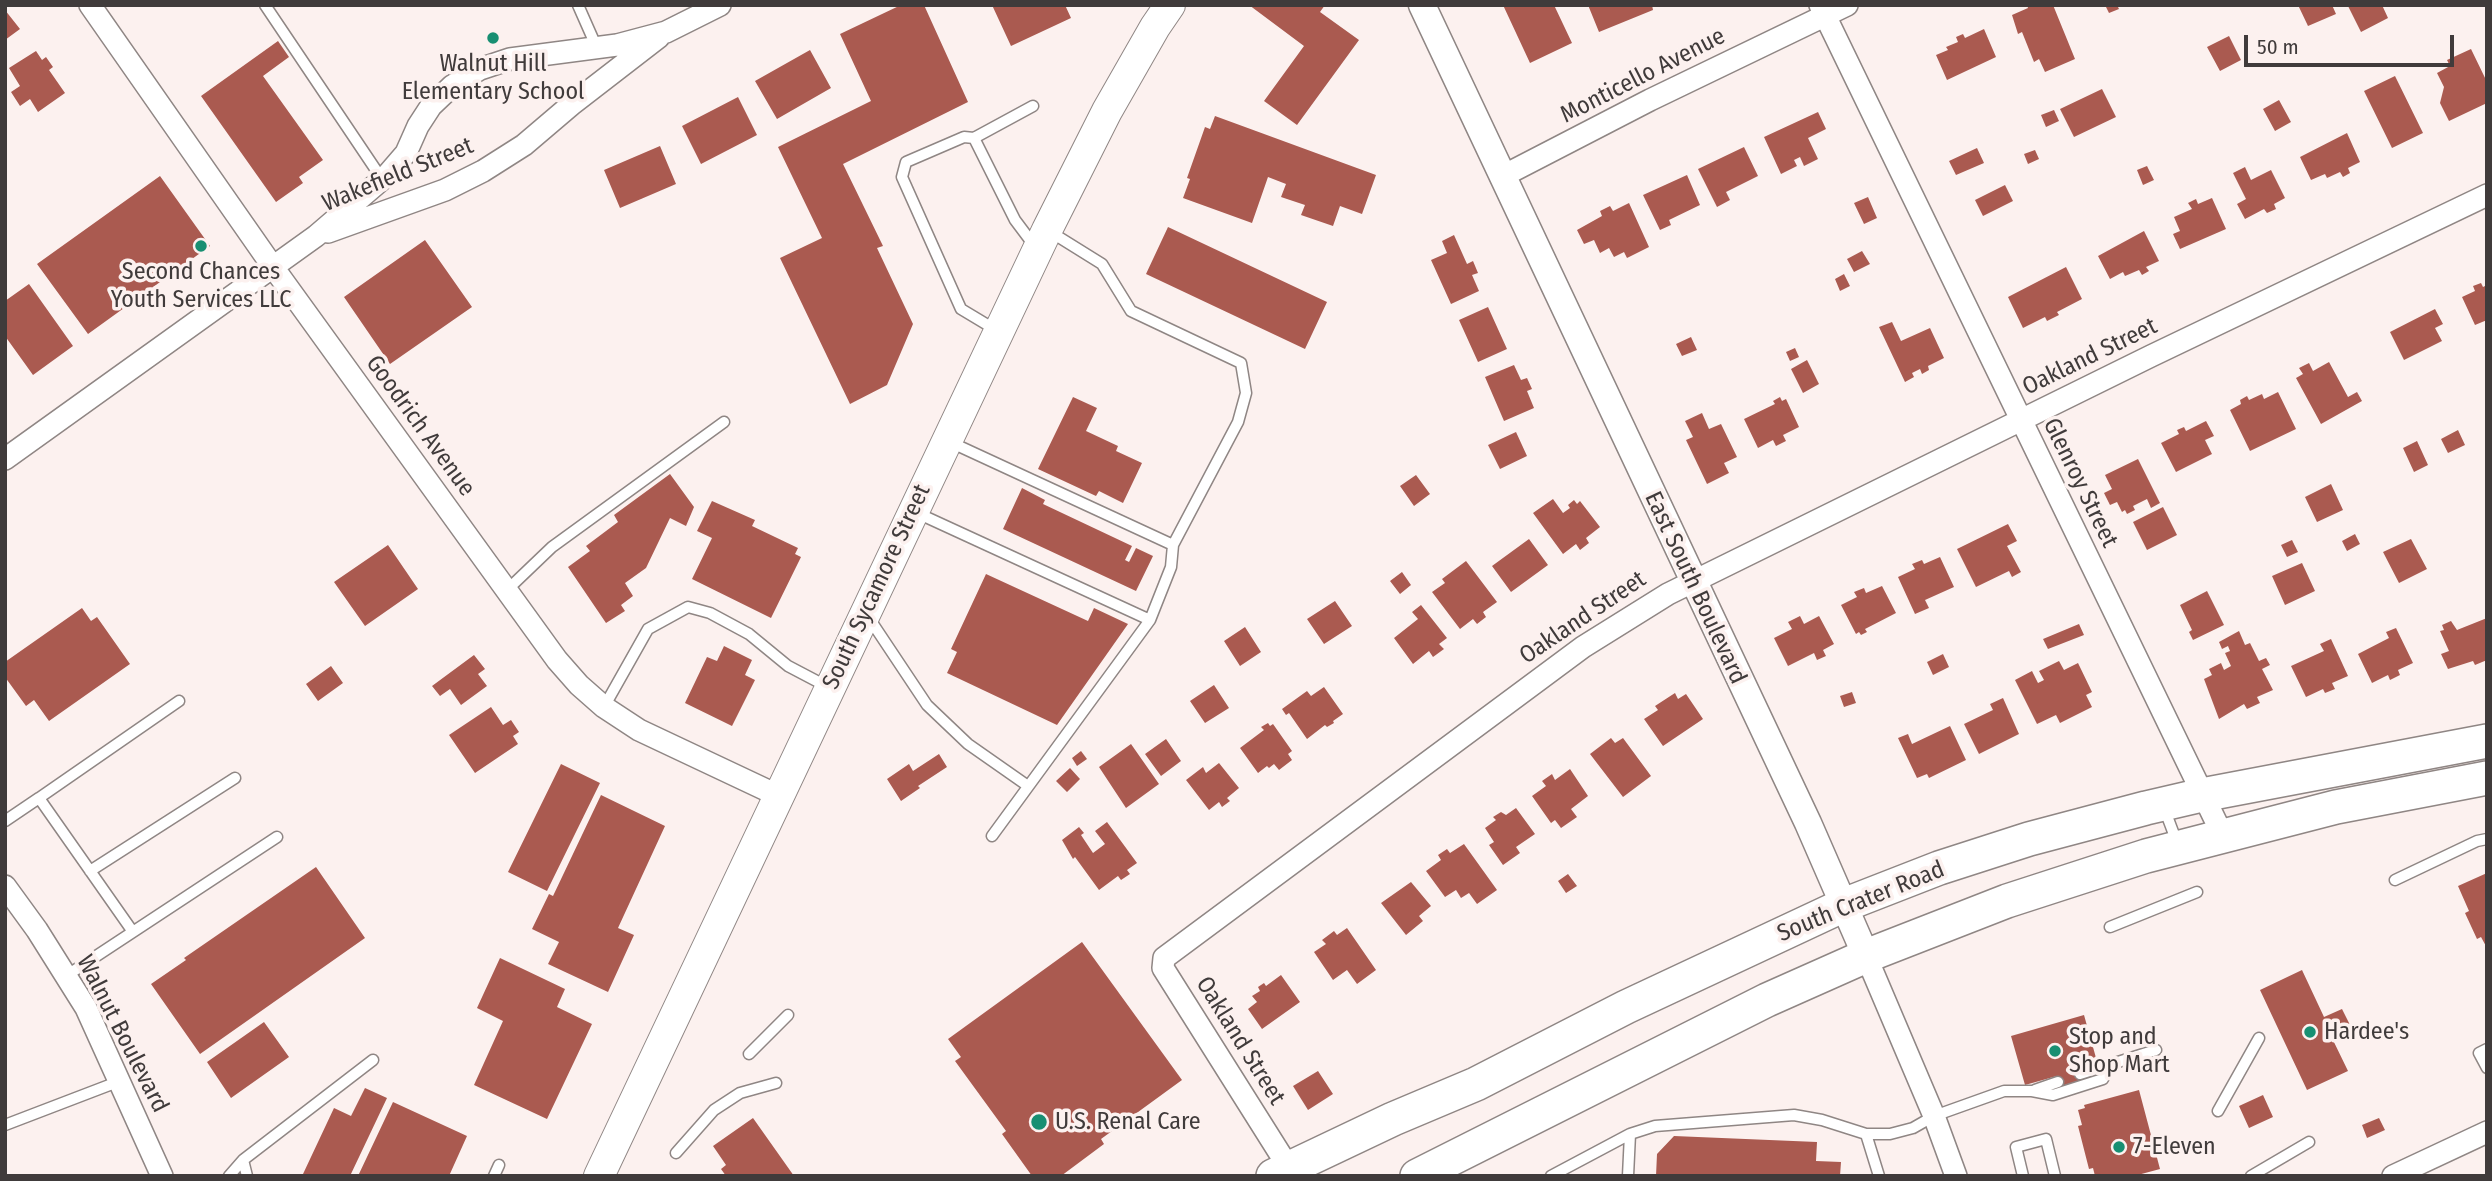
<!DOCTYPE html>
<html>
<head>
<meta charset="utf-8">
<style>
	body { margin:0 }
	#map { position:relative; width:2492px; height:1181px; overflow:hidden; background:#fcf1ef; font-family:"Fira Sans Condensed",sans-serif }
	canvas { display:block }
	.frame { position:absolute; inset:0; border:7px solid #403b3b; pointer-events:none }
	.scale { position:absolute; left:2244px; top:35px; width:210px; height:32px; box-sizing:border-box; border:4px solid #403b3b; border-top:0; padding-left:9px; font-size:21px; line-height:24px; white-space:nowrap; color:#403b3b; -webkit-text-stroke:5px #fcf1ef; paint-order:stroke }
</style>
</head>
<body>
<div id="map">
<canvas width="2492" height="1181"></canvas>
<div class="frame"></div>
<div class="scale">50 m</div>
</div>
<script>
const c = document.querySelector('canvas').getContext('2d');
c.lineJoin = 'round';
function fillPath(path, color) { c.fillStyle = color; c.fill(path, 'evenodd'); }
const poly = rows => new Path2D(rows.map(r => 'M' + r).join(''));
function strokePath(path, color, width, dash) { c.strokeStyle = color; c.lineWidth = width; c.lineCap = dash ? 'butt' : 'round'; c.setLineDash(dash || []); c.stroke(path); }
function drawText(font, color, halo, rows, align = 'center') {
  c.font = font + ' "Fira Sans Condensed",sans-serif'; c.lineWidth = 7; c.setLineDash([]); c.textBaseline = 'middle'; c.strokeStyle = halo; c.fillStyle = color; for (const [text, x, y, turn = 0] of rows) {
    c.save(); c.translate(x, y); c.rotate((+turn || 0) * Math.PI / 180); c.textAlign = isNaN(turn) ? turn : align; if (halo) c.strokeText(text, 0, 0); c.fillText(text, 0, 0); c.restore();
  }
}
const building = poly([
	[901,5,924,5,968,102,843,164,883,246,877,248,913,324,887,385,850,404,780,258,822,238,778,147,871,101,840,34],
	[992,5,1065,5,1071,18,1011,46],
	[1249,5,1325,5,1320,12,1359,40,1297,125,1264,101,1304,46],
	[1503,5,1554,5,1572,43,1530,63],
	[1588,5,1652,5,1653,10,1599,32],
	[2027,5,2053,5,2075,59,2045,72,2039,59,2034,62,2022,32,2018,34,2012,15,2028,8],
	[2105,5,2117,5,2119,9,2109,13],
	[2298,5,2332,5,2336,14,2308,26],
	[2382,5,2388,18,2361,32,2348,6],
	[5,10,20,29,5,40],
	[1984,29,1996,57,1947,80,1936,55,1948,50,1946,47,1958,42,1956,37,1963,34,1965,38],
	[2229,36,2241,60,2220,71,2207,47],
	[278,41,289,57,263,76,323,160,299,177,303,183,276,202,201,96],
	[2471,49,2487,82,2487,103,2449,121,2440,103,2444,87,2437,73,2450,66,2447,60],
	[810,50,831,88,777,119,755,81],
	[36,51,42,60,46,57,53,67,49,70,65,93,38,112,30,99,20,106,11,92,20,86,9,68],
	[2395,76,2423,133,2392,148,2364,91],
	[2102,89,2116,117,2074,137,2060,109],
	[738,97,757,135,701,164,682,126],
	[2279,100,2291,122,2275,131,2263,109],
	[2054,110,2059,121,2046,127,2041,115],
	[1818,112,1826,129,1808,138,1818,159,1804,166,1800,157,1794,160,1797,166,1781,174,1764,137],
	[1215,116,1376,175,1362,214,1340,206,1333,226,1301,215,1305,205,1281,197,1286,184,1268,177,1252,223,1183,198,1190,179,1187,178,1205,127,1210,129],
	[2347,133,2360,162,2348,168,2350,173,2343,177,2340,172,2327,178,2325,174,2311,180,2300,157],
	[660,146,676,184,620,208,604,170],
	[1744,147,1758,176,1726,192,1730,200,1717,207,1698,169],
	[1977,148,1984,163,1956,175,1949,161],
	[2035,150,2039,159,2028,164,2024,154],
	[2147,166,2154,180,2143,185,2137,170],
	[2245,167,2251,180,2271,170,2285,198,2274,204,2276,209,2267,213,2264,209,2245,219,2237,204,2246,199,2233,173],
	[1687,175,1700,205,1669,220,1671,225,1660,230,1643,195],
	[160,176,210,246,88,334,37,264],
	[2005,185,2013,201,1983,216,1975,200],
	[1868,197,1877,218,1864,224,1854,203],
	[2212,198,2226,229,2180,249,2173,234,2180,231,2174,217,2192,209,2188,203,2196,199,2198,204],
	[1629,203,1649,247,1627,258,1624,252,1614,257,1609,248,1600,253,1594,240,1584,244,1577,230,1602,216,1600,211,1610,206,1613,211],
	[1168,227,1327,302,1305,349,1146,274],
	[2144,231,2159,261,2146,267,2149,271,2142,275,2139,270,2125,276,2123,272,2110,279,2098,256],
	[1454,235,1467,264,1473,261,1478,273,1472,275,1479,291,1451,304,1431,260,1447,253,1442,241],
	[425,240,472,307,390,364,344,297],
	[1862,251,1870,264,1854,272,1847,259],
	[2066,267,2082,299,2057,312,2059,315,2047,321,2045,317,2023,328,2008,297],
	[1844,274,1850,286,1840,291,1835,279],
	[2481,283,2483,287,2487,285,2487,320,2475,325,2462,297,2475,291,2473,286],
	[29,284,73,346,33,375,5,336,5,301],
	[1488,307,1507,349,1478,362,1459,320],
	[2435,309,2443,324,2435,328,2442,341,2404,360,2390,332],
	[1892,322,1901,341,1930,328,1944,358,1928,366,1929,370,1922,374,1920,369,1912,373,1914,377,1905,382,1879,327],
	[1691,337,1697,350,1682,356,1676,344],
	[1795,348,1799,357,1790,361,1786,352],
	[1807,360,1819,384,1803,393,1791,369],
	[2329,362,2348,397,2357,392,2362,401,2321,424,2296,378,2303,374,2299,368,2309,363,2313,371],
	[1514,365,1521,380,1527,378,1532,389,1527,391,1534,408,1504,421,1485,377],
	[2278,392,2296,429,2250,451,2230,410,2241,404,2240,400,2247,396,2249,400,2262,394,2264,399],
	[1073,397,1097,408,1086,431,1118,446,1116,451,1142,463,1123,503,1099,491,1096,496,1038,469],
	[1780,397,1782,401,1786,399,1799,427,1783,435,1786,441,1776,446,1773,440,1758,448,1744,419,1775,404,1773,401],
	[1702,413,1709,429,1721,424,1737,457,1724,463,1729,473,1707,484,1686,440,1693,437,1685,421],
	[2206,421,2214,436,2205,440,2212,454,2176,472,2161,443,2179,434,2177,430,2184,427,2186,431],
	[2458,430,2465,445,2448,453,2441,439],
	[1516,432,1527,456,1500,469,1488,445],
	[2417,441,2428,465,2414,472,2403,448],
	[2138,459,2160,503,2151,508,2147,499,2133,506,2135,510,2127,514,2125,510,2122,512,2117,502,2110,505,2104,493,2112,489,2105,475],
	[670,474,694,507,686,526,670,518,646,568,625,583,633,596,621,605,625,611,606,623,568,567,590,551,586,546,618,522,614,515],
	[1416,475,1430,494,1414,506,1400,486],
	[2331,484,2343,510,2317,522,2305,497],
	[1022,488,1045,500,1043,504,1132,546,1125,560,1129,562,1136,548,1153,556,1136,591,1003,529],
	[1553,499,1563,513,1570,508,1568,505,1574,500,1577,504,1580,501,1600,527,1586,538,1589,543,1580,550,1576,544,1563,554,1533,513],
	[712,501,755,520,752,526,798,548,795,554,801,557,771,618,692,579,712,538,697,531],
	[2163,507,2177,535,2147,550,2133,522],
	[2008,524,2017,541,2007,546,2021,572,2012,577,2009,571,1976,587,1957,549],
	[2355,534,2360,544,2347,551,2342,541],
	[1529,539,1548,565,1511,592,1492,566],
	[2411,539,2427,569,2399,583,2383,552],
	[2292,540,2298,552,2287,557,2281,545],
	[388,545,418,589,365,626,334,582],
	[1940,557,1954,587,1925,600,1929,608,1915,614,1898,577,1915,569,1912,564,1922,560,1924,564],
	[1466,561,1497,602,1483,612,1486,617,1477,624,1473,619,1460,629,1432,592,1445,583,1442,579],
	[2302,563,2315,591,2285,605,2272,576],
	[1402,572,1411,585,1400,594,1390,581],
	[986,574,1088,621,1094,608,1128,624,1057,725,947,673,957,652,951,649],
	[1882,586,1896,613,1865,629,1867,632,1861,635,1859,632,1856,634,1841,605,1857,597,1854,592,1864,588,1866,593],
	[2207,591,2224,625,2193,640,2189,632,2192,630,2180,605],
	[1335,601,1352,626,1324,644,1307,619],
	[1421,605,1447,638,1439,644,1444,649,1433,657,1429,651,1413,664,1394,638,1418,619,1412,612],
	[82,608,91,621,97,617,130,664,49,721,34,700,26,706,5,677,5,662],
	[1800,616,1804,624,1819,616,1834,644,1823,650,1826,656,1817,660,1814,653,1788,666,1774,638,1792,629,1788,622],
	[2487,618,2487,660,2475,665,2473,661,2448,669,2441,654,2449,651,2440,631,2444,630,2442,625,2451,621,2457,630],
	[2079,624,2084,635,2048,649,2043,639],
	[1245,627,1261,652,1240,666,1224,641],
	[2396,628,2413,663,2398,670,2400,675,2390,680,2388,675,2372,683,2358,654,2389,638,2386,632],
	[2239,631,2245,645,2250,643,2259,661,2266,658,2270,665,2262,669,2273,690,2257,697,2260,703,2247,709,2244,704,2219,719,2204,679,2212,675,2209,669,2221,663,2224,670,2231,666,2225,653,2230,651,2228,646,2222,649,2219,642],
	[2331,639,2348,676,2332,683,2335,689,2325,693,2323,689,2306,697,2291,666,2324,651,2320,644],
	[724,646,752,660,745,675,755,680,732,726,685,703,707,657,717,661],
	[1943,654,1949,667,1933,675,1927,662],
	[474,655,485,669,478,674,487,686,461,705,450,689,440,696,432,686],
	[2059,661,2064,670,2078,663,2092,692,2086,695,2092,707,2060,723,2056,715,2037,724,2015,680,2032,671,2038,683,2044,680,2039,671],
	[331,666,343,683,318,701,306,684],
	[1214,685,1229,708,1205,723,1190,701],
	[1324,687,1343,714,1333,721,1334,723,1327,727,1325,725,1307,739,1289,713,1286,715,1282,709,1307,691,1311,696],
	[1852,692,1856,703,1844,707,1840,696],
	[1675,693,1678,699,1686,694,1703,719,1663,746,1644,719,1658,710,1655,706],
	[2003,698,2019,734,1979,754,1964,724,1993,710,1990,704],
	[491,707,503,725,511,720,519,732,513,736,518,744,475,773,449,735],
	[1268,723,1270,726,1273,724,1292,751,1288,754,1292,760,1279,770,1274,764,1269,768,1267,766,1258,773,1240,748,1264,730,1261,727],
	[1950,726,1966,760,1929,778,1927,774,1917,778,1898,738,1908,734,1912,744],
	[1611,738,1615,743,1623,738,1651,776,1623,797,1590,754],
	[1166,739,1181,761,1161,776,1145,754],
	[1131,744,1159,784,1126,808,1099,767],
	[1081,751,1087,759,1077,766,1072,758],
	[939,754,947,767,918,786,920,788,901,801,887,779,909,764,913,771],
	[1219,763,1239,788,1227,798,1230,801,1222,807,1219,802,1209,810,1186,780,1203,767,1206,773],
	[561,764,600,783,547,891,508,872],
	[1070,768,1080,779,1067,792,1056,781],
	[1570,769,1588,796,1571,809,1577,817,1561,828,1555,820,1551,823,1532,796,1546,786,1542,781,1552,774,1555,780],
	[601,795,665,826,618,928,634,935,608,992,548,964,559,942,532,929,549,894,553,896],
	[1516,808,1535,834,1516,847,1520,853,1503,865,1489,845,1494,842,1485,828,1496,820,1493,817,1501,812,1506,815],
	[1107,822,1137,863,1127,870,1130,874,1121,880,1118,876,1099,890,1075,857,1073,859,1062,840,1079,827,1084,833,1081,835,1093,853,1105,844,1095,831],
	[1464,844,1497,890,1477,904,1469,893,1461,898,1456,890,1445,897,1426,871,1441,860,1438,855,1447,849,1450,853],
	[316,867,365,938,200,1054,151,984,186,960,184,958],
	[2487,873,2487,948,2481,937,2477,939,2465,913,2469,911,2458,886],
	[1568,874,1577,886,1566,893,1558,881],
	[1411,882,1431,906,1419,916,1423,921,1406,935,1381,903],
	[1347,928,1376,970,1357,984,1347,970,1333,980,1314,952,1326,944,1322,940,1334,931,1337,935],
	[1082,942,1182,1080,1101,1139,1104,1144,1061,1176,1032,1176,1002,1134,1006,1131,955,1061,961,1057,948,1039],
	[500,958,565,989,557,1007,592,1024,547,1119,474,1085,503,1021,477,1008],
	[2302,970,2324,1017,2342,1009,2351,1027,2331,1036,2348,1071,2307,1090,2260,990],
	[1281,975,1300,1002,1262,1029,1248,1009,1257,1002,1252,996,1260,991,1258,987,1264,983,1266,986],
	[2084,1015,2098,1065,2079,1071,2083,1084,2061,1090,2057,1076,2025,1085,2011,1036],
	[264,1022,289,1057,231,1098,207,1062],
	[1318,1071,1333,1094,1308,1110,1293,1086],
	[365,1088,387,1098,350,1176,307,1176,303,1174,334,1108,351,1116],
	[2139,1090,2160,1169,2134,1176,2095,1176,2093,1168,2089,1169,2078,1126,2082,1125,2078,1110,2085,1108,2084,1105],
	[2263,1095,2273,1117,2249,1128,2239,1106],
	[393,1102,467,1136,449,1176,358,1176],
	[753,1118,794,1176,726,1176,721,1169,726,1165,713,1146],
	[2379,1118,2385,1130,2367,1138,2362,1125],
	[1674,1136,1817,1142,1816,1161,1841,1162,1840,1176,1656,1176,1657,1154]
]);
const service = poly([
	[265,5,382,179],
	[578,5,597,48],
	[974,138,1033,106],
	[1049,231,1102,264,1131,311,1241,363,1246,393,1238,422,1173,545,1171,567,1150,620],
	[996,330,961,309,902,177,906,162,964,137,974,138,1015,220,1036,248],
	[950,442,1173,545],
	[915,512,1150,620,992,836],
	[506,591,552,547,724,422],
	[869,618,927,705,968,744,1028,786],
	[604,707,648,629,688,607,710,613,749,634,788,666,828,687],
	[2164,808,2178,845],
	[5,821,39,798],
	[90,871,235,778],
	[2395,880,2477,841,2487,839],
	[2110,927,2197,892],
	[133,932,39,798,179,701],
	[66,976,277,837],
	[2487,1049,2479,1053,2487,1068],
	[749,1054,788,1015],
	[2080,1074,2156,1050],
	[2035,1090,2058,1082],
	[2218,1111,2259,1038],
	[5,1125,120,1081],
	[1866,1134,1879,1176],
	[676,1153,714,1110,740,1093,776,1083],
	[243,1160,247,1176],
	[229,1176,243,1160,373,1060],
	[494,1176,499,1165],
	[1551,1176,1630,1134],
	[1628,1176,1630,1134,1655,1126,1794,1115,1822,1120,1866,1134,1890,1134,1913,1128,1934,1116,2004,1091,2032,1091,2053,1095,2103,1079,2109,1065],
	[2023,1176,2016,1147,2046,1139,2055,1176],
	[2251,1176,2309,1142]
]);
const minor = poly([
	[90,5,273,267,557,660,579,685,604,707,639,730,779,796],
	[1820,5,2223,836],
	[1501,177,1650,100,1847,5],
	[328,232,445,190,483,171,524,145,571,105,659,37],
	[5,459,316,236,387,175,406,153,418,126,431,106,452,86,480,69,510,59,617,45,666,32,720,5],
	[5,886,37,930,86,1008,162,1176],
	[1866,956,1934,1116,1956,1176],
	[1289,1168,1163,968,1164,958,1583,647,1668,594,2151,356,2487,195],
	[2393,1176,2487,1132]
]);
const tertiary = poly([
	[1422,5,1808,823,1866,956]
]);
const secondary = poly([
	[599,1176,1047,230,1107,111,1155,27,1170,5]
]);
const primary = poly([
	[1273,1176,1393,1119,1476,1084,1626,1007,1844,905,1939,868,2029,839,2146,808,2202,795,2487,741],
	[1417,1176,1767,1000,1866,956,2007,901,2146,856,2336,807,2487,778]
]);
const markers = [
	[493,38,7,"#188f72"],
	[201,246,7,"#188f72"],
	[2310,1032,7,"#188f72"],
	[2055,1051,7,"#188f72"],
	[1039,1122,9,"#188f72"],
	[2119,1147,7,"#188f72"]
];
const poiNames = [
	["Walnut Hill",493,64,"center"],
	["Elementary School",493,92,"center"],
	["Second Chances",201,272,"center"],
	["Youth Services LLC",201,300,"center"],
	["Hardee's",2324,1032],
	["Stop and",2069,1037],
	["Shop Mart",2069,1065],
	["U.S. Renal Care",1055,1122],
	["7-Eleven",2133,1147]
];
const streetNames = [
	["Monticello Avenue",1643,76,-27],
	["Wakefield Street",398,175,-22],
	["Oakland Street",2090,357,-26],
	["Goodrich Avenue",420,426,54],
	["Glenroy Street",2080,483,64],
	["South Sycamore Street",877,587,-65],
	["East South Boulevard",1695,588,65],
	["Oakland Street",1583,618,-34],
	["South Crater Road",1861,902,-22],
	["Walnut Boulevard",122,1034,63],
	["Oakland Street",1240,1041,58]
];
fillPath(building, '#aa5a50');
strokePath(service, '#8f8684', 13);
strokePath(minor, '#8f8684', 24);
strokePath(tertiary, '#8f8684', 29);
strokePath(secondary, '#8f8684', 32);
strokePath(primary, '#8f8684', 36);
strokePath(service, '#fff', 10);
strokePath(minor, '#fff', 21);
strokePath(tertiary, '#fff', 26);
strokePath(secondary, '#fff', 30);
strokePath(primary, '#fff', 33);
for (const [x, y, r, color] of markers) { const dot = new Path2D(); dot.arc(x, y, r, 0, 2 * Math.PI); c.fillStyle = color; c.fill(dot); strokePath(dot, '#fcf1ef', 2.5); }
drawText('24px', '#403b3b', '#fcf1ef', poiNames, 'left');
drawText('24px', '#403b3b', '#fcf1ef', streetNames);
</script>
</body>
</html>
